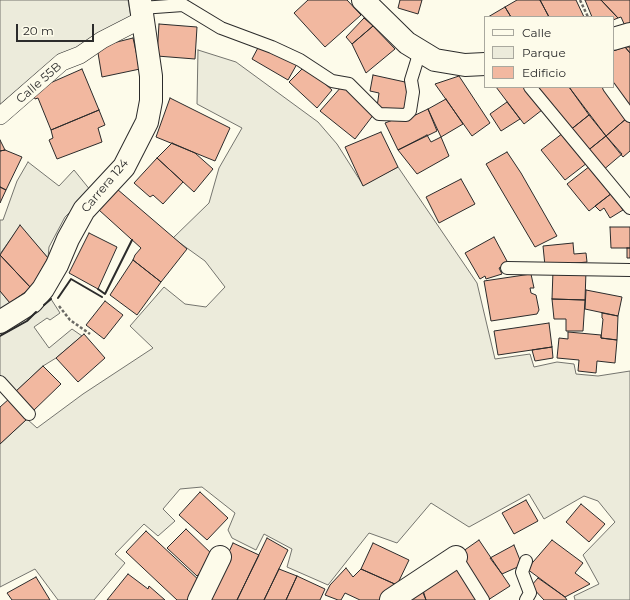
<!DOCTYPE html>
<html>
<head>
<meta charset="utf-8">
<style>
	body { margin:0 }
	#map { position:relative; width:630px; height:600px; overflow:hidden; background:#fdfbea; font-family:Montserrat,sans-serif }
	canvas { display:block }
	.legend { position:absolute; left:484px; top:16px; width:130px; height:72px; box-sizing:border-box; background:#fdfbea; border:1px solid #a9a89e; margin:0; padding:5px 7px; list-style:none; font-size:12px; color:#2b2b2b }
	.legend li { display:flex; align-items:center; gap:8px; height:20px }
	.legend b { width:20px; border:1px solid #a9a89e }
	.scale { position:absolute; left:16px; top:24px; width:78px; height:18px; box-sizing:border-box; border:2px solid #2b2b2b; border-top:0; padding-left:5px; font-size:12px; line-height:14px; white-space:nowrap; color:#2b2b2b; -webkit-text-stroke:3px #fdfbea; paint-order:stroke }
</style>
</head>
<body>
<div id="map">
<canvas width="630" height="600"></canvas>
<ul class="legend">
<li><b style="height:5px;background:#fdfbea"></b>Calle</li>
<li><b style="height:11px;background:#ecebdb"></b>Parque</li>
<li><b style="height:11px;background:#f2b8a0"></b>Edificio</li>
</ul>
<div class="scale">20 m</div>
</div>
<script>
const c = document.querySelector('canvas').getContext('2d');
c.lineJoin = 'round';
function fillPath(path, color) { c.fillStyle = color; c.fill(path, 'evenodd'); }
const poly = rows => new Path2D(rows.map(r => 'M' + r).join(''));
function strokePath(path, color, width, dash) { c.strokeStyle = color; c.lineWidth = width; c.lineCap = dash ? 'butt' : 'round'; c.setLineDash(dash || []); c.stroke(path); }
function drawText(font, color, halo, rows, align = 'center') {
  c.font = font + ' Montserrat,sans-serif'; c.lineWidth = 3; c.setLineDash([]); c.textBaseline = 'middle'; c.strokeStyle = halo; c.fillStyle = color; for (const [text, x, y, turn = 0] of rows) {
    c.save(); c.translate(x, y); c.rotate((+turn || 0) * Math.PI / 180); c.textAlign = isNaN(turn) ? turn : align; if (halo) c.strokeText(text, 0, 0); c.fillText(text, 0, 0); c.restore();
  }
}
const green = poly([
	[0,0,128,0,131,17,0,109,0,0],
	[198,50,236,62,318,122,337,144,363,185,398,167,477,283,495,359,530,354,534,367,557,362,574,364,576,374,598,376,630,371,630,600,575,600,574,596,599,584,583,555,615,522,598,501,584,496,544,519,529,494,469,527,431,503,397,543,369,533,328,585,287,567,292,549,264,534,256,550,232,538,228,530,235,513,202,487,180,489,163,509,175,521,158,536,144,524,115,554,125,563,94,600,58,600,35,569,0,587,0,444,27,419,37,428,83,394,153,348,130,326,164,287,185,304,206,307,225,287,205,261,173,238,209,203,219,168,242,128,197,104,198,50],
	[28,162,59,186,74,170,91,191,65,217,49,247,48,258,20,226,0,254,0,220,3,220,17,181,28,162],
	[0,291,10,303,0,309,0,291],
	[51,299,60,313,50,320,47,318,34,327,49,348,72,329,82,336,56,358,43,366,14,393,0,378,0,336,27,321,51,299]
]);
const building = poly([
	[308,0,347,0,361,15,325,47,294,13,308,0],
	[400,0,422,0,418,14,398,8,400,0],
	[517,0,540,0,549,17,511,17,505,7,517,0],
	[540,0,576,0,584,17,549,17,540,0],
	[585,0,601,0,618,18,613,20,613,17,592,17,585,0],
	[601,0,630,0,630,25,625,26,621,17,618,18,601,0],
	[505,7,511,17,488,17,505,7],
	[364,18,373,26,352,44,346,37,364,18],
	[159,24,197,27,195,59,157,56,159,24],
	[373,26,395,49,366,73,352,44,373,26],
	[133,38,140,69,102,77,97,47,133,38],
	[260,44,297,64,288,80,252,59,260,44],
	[625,47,630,47,630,53,625,47],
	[625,47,630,53,630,108,613,86,613,51,625,47],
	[305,66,332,90,317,108,289,82,305,66],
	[82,69,99,110,51,130,38,98,35,99,32,91,82,69],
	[373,75,405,82,408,94,404,113,377,107,379,93,370,91,373,75],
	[459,76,490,123,472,136,435,84,459,76],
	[342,86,374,114,355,139,320,111,342,86],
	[496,87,524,87,542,110,524,124,496,87],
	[532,87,569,87,589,115,569,131,532,87],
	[569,87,604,87,627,118,606,136,569,87],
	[170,98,230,128,215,161,156,137,170,98],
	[446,99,463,124,441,137,428,109,446,99],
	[507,102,520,119,501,131,490,114,507,102],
	[428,109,437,131,398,150,385,123,398,118,405,120,428,109],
	[99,110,105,125,98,128,102,142,57,159,49,140,53,138,51,130,99,110],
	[589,115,606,136,586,152,569,131,589,115],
	[627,118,630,121,630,151,623,157,606,136,627,118],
	[381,132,398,167,363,186,345,147,381,132],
	[563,133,587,163,565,180,541,150,563,133],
	[427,135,431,142,441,137,449,156,417,174,398,150,427,135],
	[606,136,622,154,602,171,586,152,606,136],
	[0,140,5,150,0,151,0,140],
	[172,143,195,153,213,169,194,192,157,158,172,143],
	[5,150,22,157,6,190,0,187,0,151,5,150],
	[507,152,521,173,557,236,535,247,486,164,507,152],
	[157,158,183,182,163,204,153,195,150,197,134,183,157,158],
	[590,166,612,193,589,211,567,184,590,166],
	[461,179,475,204,439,223,426,197,461,179],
	[0,187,6,190,0,203,0,187],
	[117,189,187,249,161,282,133,260,135,255,141,248,99,210,117,189],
	[612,193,623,210,610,218,604,208,600,211,595,206,612,193],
	[20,225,48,258,31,288,0,255,20,225],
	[610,227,630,227,630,248,611,248,610,227],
	[89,233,117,247,98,289,69,273,89,233],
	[494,237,508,263,499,268,502,274,486,279,485,276,480,279,465,253,494,237],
	[573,243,574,254,586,253,587,262,545,266,543,246,573,243],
	[627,248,630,248,630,258,627,258,627,248],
	[0,255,31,288,10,303,0,291,0,255],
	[133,260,161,282,137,315,110,295,133,260],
	[553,271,586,271,585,300,552,299,553,271],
	[531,274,534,288,530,288,531,293,536,295,539,310,537,314,491,321,484,281,531,274],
	[586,290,622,297,618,316,585,309,586,290],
	[552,299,585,300,583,331,566,331,566,319,554,319,552,299],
	[105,301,123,315,104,339,86,325,105,301],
	[602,313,618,316,617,340,601,338,603,319,602,318,602,313],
	[549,323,552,347,498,355,494,331,549,323],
	[568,332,601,335,601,338,617,340,615,363,597,361,596,373,578,371,579,360,557,358,559,338,568,339,568,332],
	[84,334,105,358,78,382,56,358,84,334],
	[552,347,553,358,535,361,532,350,552,347],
	[43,366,61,384,32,412,14,393,43,366],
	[9,399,27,419,0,444,0,407,9,399],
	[200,492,228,518,207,540,179,515,200,492],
	[526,500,538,521,514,534,502,513,526,500],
	[581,504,605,524,589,542,566,522,581,504],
	[186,529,215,557,197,576,167,548,186,529],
	[146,531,201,582,187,600,177,600,126,552,146,531],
	[267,538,288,550,264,600,237,600,267,538],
	[479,540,510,586,488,600,459,554,479,540],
	[552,540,583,563,575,573,590,584,565,597,527,569,552,540],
	[233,543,259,555,237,600,207,600,233,543],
	[373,543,409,560,397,585,361,569,373,543],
	[514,545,522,565,502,574,490,558,514,545],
	[456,562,480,600,426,600,422,587,456,562],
	[346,568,353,577,361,569,397,585,381,600,360,600,345,593,341,600,338,600,325,595,330,585,346,568],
	[279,569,297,576,286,600,264,600,279,569],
	[128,574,148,589,149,586,165,600,107,600,128,574],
	[297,576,325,589,320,600,286,600,297,576],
	[36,577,50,600,12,600,7,593,36,577],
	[538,578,565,597,567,600,544,600,531,586,538,578],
	[421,588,426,600,402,600,421,588]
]);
const path = poly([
	[580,0,588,17],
	[59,306,70,320,90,334]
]);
const service = poly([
	[141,8,183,5,221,28,272,47,300,60,332,81,349,84,379,114,406,115,410,111,413,92,411,80,420,51],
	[530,87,630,208],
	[609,87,630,116],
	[507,268,630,270],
	[0,382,29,414],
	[456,557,483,600],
	[526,561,522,572,530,593,526,600]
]);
const pedestrian = poly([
	[0,116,62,62,80,55,102,40,143,19]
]);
const minor = poly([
	[0,322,32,302,43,289,57,265,68,239,84,210,124,167,147,122,151,101,151,76,140,0],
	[199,600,220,557],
	[391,600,456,557]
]);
const tertiary = poly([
	[363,0,407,43,435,60,465,65,485,64],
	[613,39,630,34]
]);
const wall = poly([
	[98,289,105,294,132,240],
	[58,298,71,279,102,297],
	[44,305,51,299],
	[0,336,27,321,36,312]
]);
const streetNames = [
	["Calle 55B",39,83,-41],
	["Carrera 124",105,186,-50]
];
fillPath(green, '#ecebdb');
strokePath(green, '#74746e', 1);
fillPath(building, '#f2b8a0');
strokePath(building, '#2b2b2b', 1);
strokePath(service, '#2b2b2b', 14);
strokePath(pedestrian, '#2b2b2b', 18);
strokePath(minor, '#2b2b2b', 24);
strokePath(tertiary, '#2b2b2b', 24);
strokePath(path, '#6a6964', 2.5, [3, 2]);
strokePath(service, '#fdfbea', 12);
strokePath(pedestrian, '#fdfbea', 17);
strokePath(minor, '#fdfbea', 22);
strokePath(tertiary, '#fdfbea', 22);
strokePath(wall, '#2b2b2b', 2);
drawText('12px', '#2b2b2b', '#fdfbea', streetNames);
</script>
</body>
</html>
